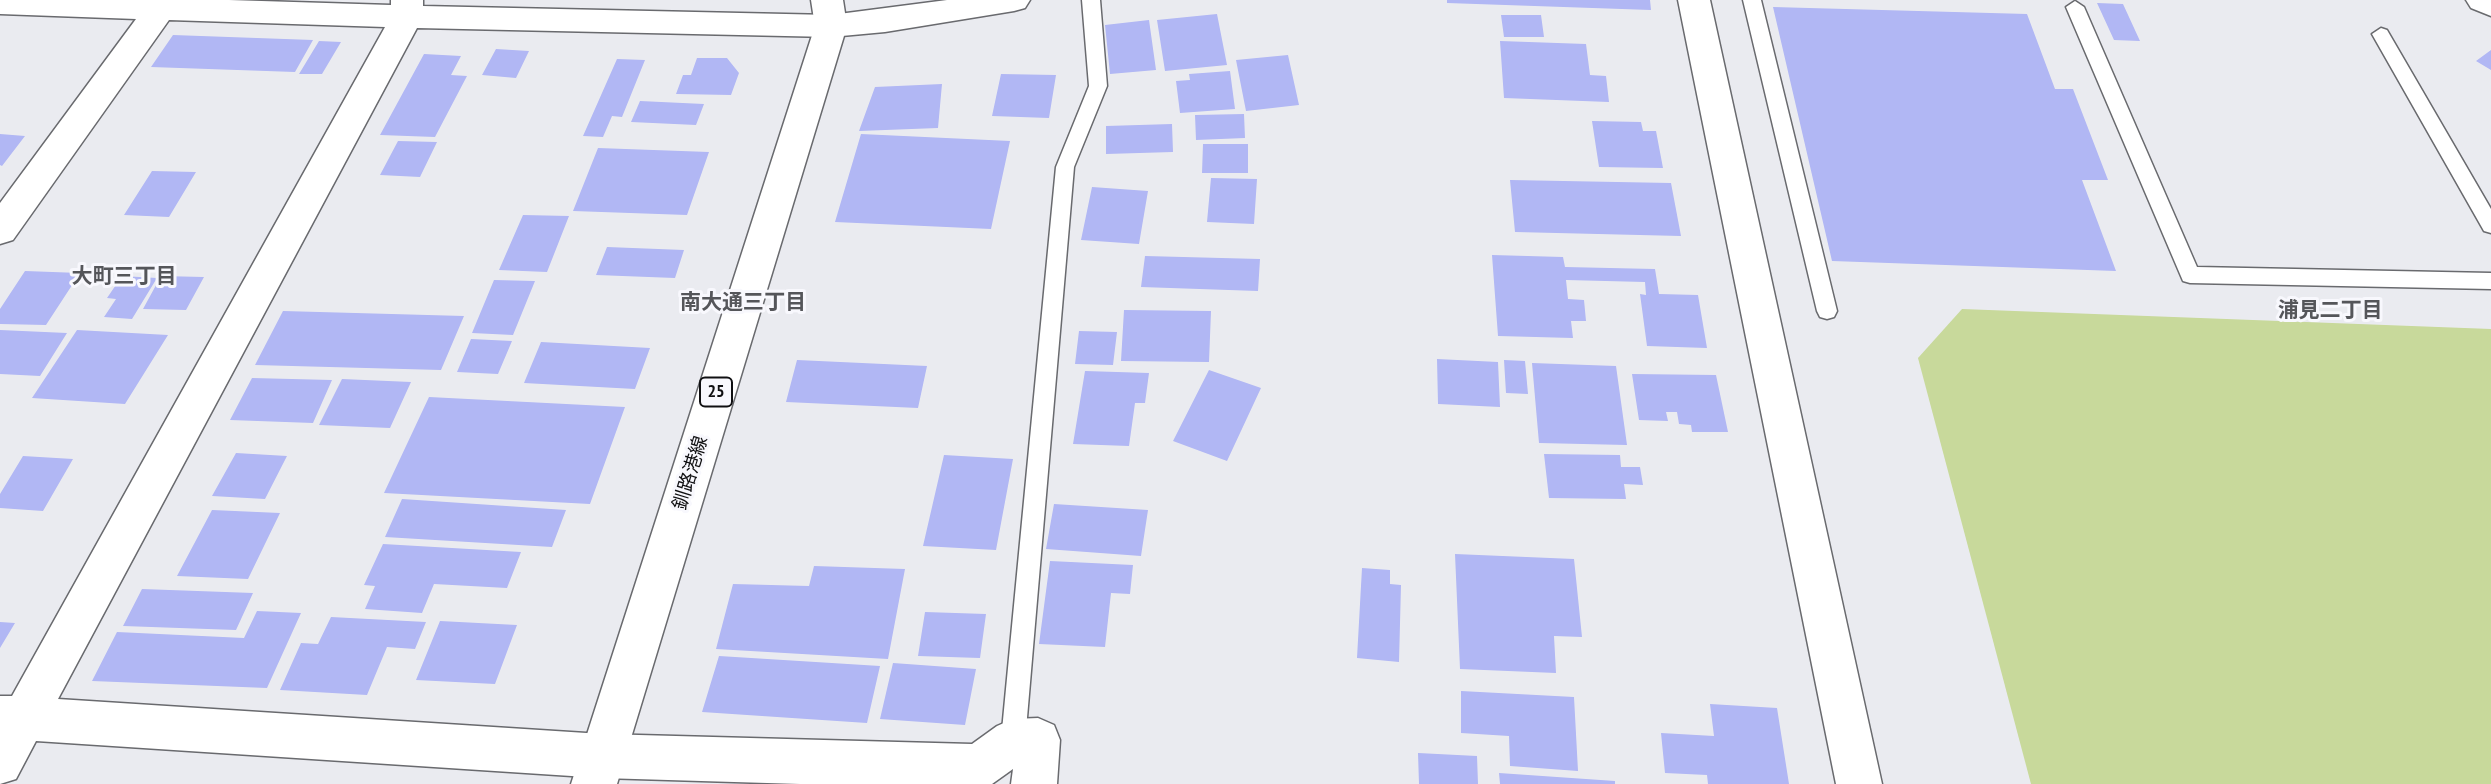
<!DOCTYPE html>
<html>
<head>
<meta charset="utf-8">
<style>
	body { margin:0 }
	canvas { display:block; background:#eaebf0 }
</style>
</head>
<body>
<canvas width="2491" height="784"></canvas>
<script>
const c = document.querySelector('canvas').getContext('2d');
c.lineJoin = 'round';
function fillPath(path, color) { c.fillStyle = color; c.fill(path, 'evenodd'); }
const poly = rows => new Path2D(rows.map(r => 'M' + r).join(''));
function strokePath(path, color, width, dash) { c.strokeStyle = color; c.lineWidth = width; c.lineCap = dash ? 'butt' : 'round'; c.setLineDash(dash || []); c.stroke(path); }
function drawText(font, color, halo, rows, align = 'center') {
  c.font = font + ' "PT Sans Narrow","Noto Sans JP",sans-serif'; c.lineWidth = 6; c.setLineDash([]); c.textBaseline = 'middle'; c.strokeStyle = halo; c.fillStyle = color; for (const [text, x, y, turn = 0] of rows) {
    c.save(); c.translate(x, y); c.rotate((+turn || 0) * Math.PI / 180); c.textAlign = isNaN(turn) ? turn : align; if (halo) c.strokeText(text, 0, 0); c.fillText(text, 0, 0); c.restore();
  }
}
const green = poly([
	[1962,309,2491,329,2491,784,2031,784,1918,358]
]);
const building = poly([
	[1447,0,1650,0,1651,10,1447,3],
	[2097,3,2123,4,2140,41,2114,40],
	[1773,7,2027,14,2055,89,2073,89,2108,180,2082,180,2116,271,1832,261],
	[1217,14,1227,65,1165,71,1157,20],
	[1501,15,1541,15,1544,37,1504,37],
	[1149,20,1156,70,1110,74,1105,25],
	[173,35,313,40,295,72,151,67],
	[319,41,341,42,322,74,299,74],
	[1500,41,1586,44,1590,75,1606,76,1609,102,1504,98],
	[496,49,529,51,516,78,482,75],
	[2491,50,2491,70,2476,61],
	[424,54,461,56,451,75,467,76,435,137,380,135],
	[1288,55,1299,105,1246,111,1236,60],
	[697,58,727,58,739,73,731,95,676,94,683,75,691,75],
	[617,59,645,60,622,117,612,116,603,137,583,136],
	[1230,71,1235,109,1180,113,1176,81,1190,80,1189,74],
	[1001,74,1056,75,1049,118,992,116],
	[942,84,938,128,859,131,875,87],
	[640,101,704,104,696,125,631,122],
	[1244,114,1245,138,1196,140,1195,115],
	[1592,121,1641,122,1643,131,1656,131,1663,168,1599,167],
	[1172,124,1173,152,1106,154,1106,126],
	[0,134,25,136,2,166,0,165],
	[861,134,1010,141,991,229,835,222],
	[398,141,437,142,420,177,380,175],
	[1203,144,1248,144,1248,173,1202,173],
	[598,148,709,152,687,215,573,211],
	[152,171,196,172,169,217,124,215],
	[1211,178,1257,179,1254,224,1207,222],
	[1510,180,1671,183,1681,236,1515,232],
	[1092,187,1148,191,1139,244,1081,240],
	[523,215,569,216,547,272,499,270],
	[607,247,684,250,675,278,596,275],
	[1492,255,1563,257,1565,267,1655,269,1659,294,1698,295,1707,348,1647,346,1640,294,1646,295,1645,282,1566,280,1568,299,1584,300,1586,321,1571,321,1573,338,1498,336],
	[1145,256,1260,259,1258,291,1141,287],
	[25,271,80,273,46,325,0,324,0,309],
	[122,276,157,278,132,319,104,317,116,299,107,298],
	[161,276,204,277,186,310,143,309],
	[494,280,535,281,513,335,472,333],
	[1124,310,1211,311,1209,362,1121,361],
	[283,311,464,316,441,370,255,365],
	[0,330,67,333,40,376,0,374],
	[77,330,168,335,125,404,32,398],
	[1079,331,1117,332,1113,365,1075,364],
	[471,339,512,341,498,374,457,372],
	[541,342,650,348,635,389,524,383],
	[1437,359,1498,362,1500,407,1438,404],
	[797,360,927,366,918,408,786,402],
	[1504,360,1525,361,1528,394,1506,393],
	[1532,363,1616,366,1627,445,1539,443],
	[1209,370,1261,388,1227,461,1173,441],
	[1085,371,1149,373,1145,403,1135,403,1129,446,1073,444],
	[1632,374,1716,375,1728,432,1692,432,1691,425,1679,424,1677,412,1666,412,1668,421,1639,420],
	[252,378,332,380,313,423,230,420],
	[342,379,411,382,390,428,319,425],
	[429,397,625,407,590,504,384,493],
	[236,453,287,456,265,499,212,496],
	[1544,454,1620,455,1621,467,1640,467,1643,485,1624,484,1626,499,1549,498],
	[944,455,1013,459,996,550,923,546],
	[23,456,73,459,43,511,0,508,0,494],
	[402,499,566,510,552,547,385,537],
	[1054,504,1148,510,1141,556,1046,549],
	[212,510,280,513,248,579,177,576],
	[383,544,521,552,507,588,434,584,422,613,365,609,375,586,364,585],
	[1455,554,1574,559,1582,637,1554,636,1556,673,1460,669],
	[1050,561,1133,565,1130,594,1111,593,1105,647,1039,644],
	[814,566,905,569,888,659,716,649,733,584,809,586],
	[1362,568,1390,570,1390,584,1401,585,1399,662,1357,658],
	[142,589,253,593,236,630,123,626],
	[257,611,301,613,267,688,92,681,117,632,244,638],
	[925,612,986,614,980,658,918,656],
	[331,617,426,622,415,649,387,647,367,695,280,690,301,643,318,644],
	[440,621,517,625,495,684,416,680],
	[0,622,15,623,0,648],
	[719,656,880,666,867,723,702,712],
	[893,663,976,669,965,725,880,719],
	[1461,691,1574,697,1578,771,1510,766,1509,736,1461,733],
	[1710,704,1777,708,1789,784,1708,784,1707,775,1665,773,1661,733,1714,736],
	[1418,753,1477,756,1478,784,1419,784],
	[1499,773,1615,781,1615,784,1500,784]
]);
const lane = poly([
	[1082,0,1100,0,1107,86,1074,167,1025,741,1022,749,1013,753,1004,749,1001,741,1056,167,1089,86,1082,0],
	[1743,0,1761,0,1837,311,1834,317,1827,319,1820,317,1817,311,1743,0],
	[2075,1,2084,7,2197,267,2491,273,2491,289,2190,283,2183,281,2066,7,2075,1],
	[2381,28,2387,30,2491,209,2491,233,2484,231,2372,34,2381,28]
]);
const street = poly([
	[0,0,229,0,391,5,391,0,423,0,423,6,831,15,947,0,1030,0,1025,8,1014,11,885,32,831,37,417,28,58,699,602,734,972,744,997,726,1013,719,1038,718,1054,725,1060,740,1057,784,1011,784,1013,769,992,784,800,784,602,778,36,741,16,779,0,784,0,696,12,696,385,27,169,20,13,240,0,244,0,203,136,19,0,14,0,0]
]);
const secondary = poly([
	[1678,0,1710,0,1882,784,1836,784,1678,0],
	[2466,0,2491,0,2491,16,2471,8,2466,0]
]);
const primary = poly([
	[811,0,843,0,847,26,617,784,571,784,815,26,811,0]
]);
const shields = [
	[716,392,32]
];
const shieldNames = [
	["25",716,392]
];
const streetNames = [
	["釧路港線",691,473,-73]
];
const neighbourhoodNames = [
	["大町三丁目",124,277],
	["南大通三丁目",743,303],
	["浦見二丁目",2330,311]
];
fillPath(green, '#c8d99b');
fillPath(building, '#b1b7f4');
strokePath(lane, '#696a6e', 3);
strokePath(street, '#696a6e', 3);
strokePath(secondary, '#696a6e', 3);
strokePath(primary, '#696a6e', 3);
fillPath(lane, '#fff');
fillPath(street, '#fff');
fillPath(secondary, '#fff');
fillPath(primary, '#fff');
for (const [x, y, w] of shields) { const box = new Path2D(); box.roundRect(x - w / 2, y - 14.5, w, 29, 5); c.fillStyle = '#f8f8fd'; c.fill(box); strokePath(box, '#101012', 2); }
drawText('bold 18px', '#101012', null, shieldNames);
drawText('19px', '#101012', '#f8f8fd', streetNames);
drawText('bold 21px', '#55565a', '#f8f8fd', neighbourhoodNames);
</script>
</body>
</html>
